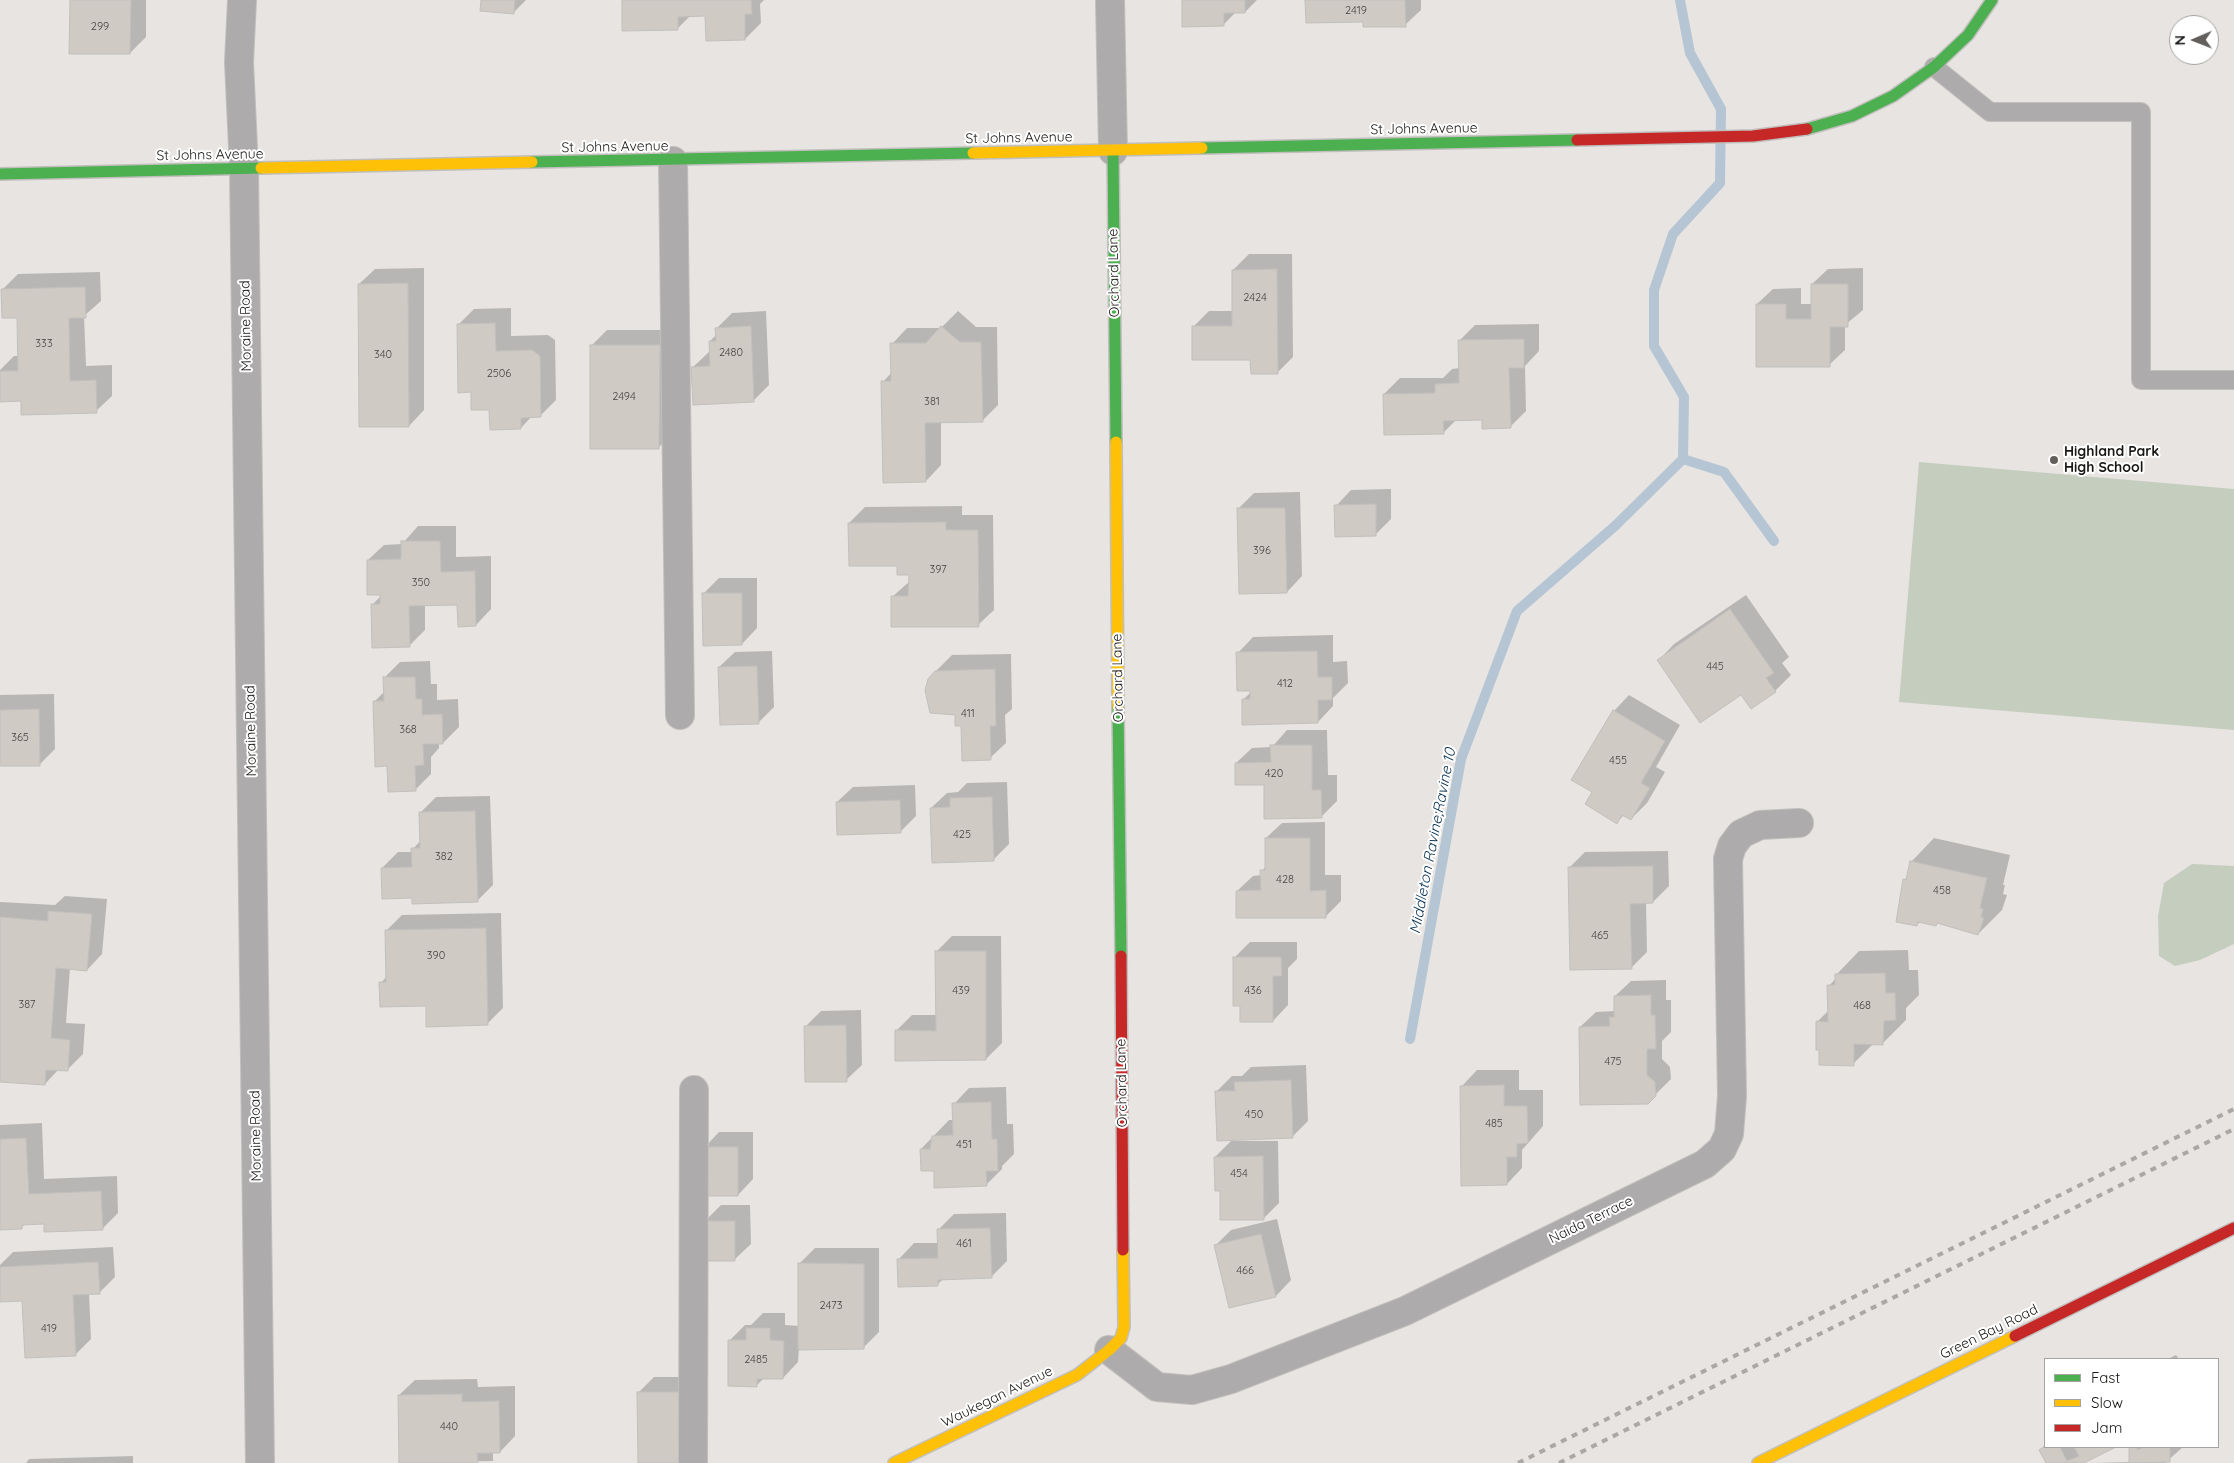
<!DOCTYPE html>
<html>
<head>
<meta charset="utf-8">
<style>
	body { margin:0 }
	#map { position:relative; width:2234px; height:1463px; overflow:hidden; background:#e7e4e1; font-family:Quicksand,sans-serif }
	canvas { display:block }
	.legend { position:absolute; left:2044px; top:1358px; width:175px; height:90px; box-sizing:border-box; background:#fff; border:1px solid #a3a3a2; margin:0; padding:6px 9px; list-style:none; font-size:15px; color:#1a1816 }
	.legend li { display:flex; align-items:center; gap:10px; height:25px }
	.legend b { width:25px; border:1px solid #a3a3a2 }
	.north { position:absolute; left:2169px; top:15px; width:50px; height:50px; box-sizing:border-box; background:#fff; border:1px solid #a3a3a2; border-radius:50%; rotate:269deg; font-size:14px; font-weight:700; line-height:20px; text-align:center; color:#1a1816 }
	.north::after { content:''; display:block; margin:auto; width:18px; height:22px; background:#625f5d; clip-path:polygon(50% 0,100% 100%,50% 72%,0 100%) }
</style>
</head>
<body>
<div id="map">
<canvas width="2234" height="1463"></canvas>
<ul class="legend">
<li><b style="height:6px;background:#4caf50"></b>Fast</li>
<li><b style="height:6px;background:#ffc107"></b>Slow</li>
<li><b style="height:6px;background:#c62828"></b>Jam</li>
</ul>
<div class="north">N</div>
</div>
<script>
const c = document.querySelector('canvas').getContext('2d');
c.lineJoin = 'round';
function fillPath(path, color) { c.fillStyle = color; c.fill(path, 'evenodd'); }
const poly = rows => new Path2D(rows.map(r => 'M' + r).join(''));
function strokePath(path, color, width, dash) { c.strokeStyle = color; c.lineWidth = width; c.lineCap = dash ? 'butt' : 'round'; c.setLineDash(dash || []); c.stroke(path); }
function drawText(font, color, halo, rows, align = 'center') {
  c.font = font + ' Quicksand,sans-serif'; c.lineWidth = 4; c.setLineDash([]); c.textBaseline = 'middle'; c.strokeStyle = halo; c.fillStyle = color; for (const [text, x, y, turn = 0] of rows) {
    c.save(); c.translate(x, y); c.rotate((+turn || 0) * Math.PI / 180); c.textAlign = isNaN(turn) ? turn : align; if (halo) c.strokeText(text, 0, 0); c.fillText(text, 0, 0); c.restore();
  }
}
const green = poly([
	[1919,462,2234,489,2234,730,1899,702],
	[2192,864,2234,866,2234,944,2200,960,2175,966,2159,956,2158,916,2164,883]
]);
const shadow = poly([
	[71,0,146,0,146,37,130,53],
	[482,0,526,0,513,13],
	[623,0,764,0,760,4,761,23,745,39,706,15,691,15,677,29],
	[1183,0,1257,0,1245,12,1236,12,1223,25],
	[1307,0,1421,0,1421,10,1405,25,1364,21],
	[1249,254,1292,254,1293,357,1277,373,1193,327,1209,311,1233,311,1233,270],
	[424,268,424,410,409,426,359,284,375,269],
	[1863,268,1863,310,1845,325,1845,350,1829,365,1757,304,1773,289,1801,288,1801,304,1812,304,1812,284,1828,269],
	[100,272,101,301,84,316,86,366,112,365,112,396,96,411,22,400,0,400,0,370,14,356,19,356,19,316,2,290,18,274],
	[511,308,511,336,548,335,555,340,556,400,540,416,532,416,521,428,491,408,458,325,474,309],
	[766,311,769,385,753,401,693,367,710,351,710,341,717,334,717,328,732,313],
	[958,311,976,327,997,327,998,405,982,421,941,422,941,465,926,481,883,382,892,372,892,344,907,328,941,328],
	[1539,324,1539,351,1525,366,1526,411,1510,427,1483,419,1457,419,1443,433,1384,394,1400,378,1443,378,1452,369,1460,368,1459,341,1475,325],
	[607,330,675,330,674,432,658,448,591,346],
	[1391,489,1391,519,1375,535,1336,506,1351,490],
	[1300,492,1302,576,1287,592,1238,509,1254,493],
	[962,506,962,515,993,515,994,610,978,625,892,597,910,581,910,574,849,523,865,507],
	[418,526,456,526,456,557,491,556,491,609,476,625,459,604,425,604,425,630,409,646,372,605,381,596,368,560,384,545,402,544],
	[719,578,757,578,757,628,742,644,703,594],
	[1746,595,1789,657,1782,663,1791,675,1775,691,1659,660,1674,644],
	[1333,635,1333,662,1347,661,1348,683,1333,698,1333,706,1318,722,1243,700,1251,692,1238,653,1253,637],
	[772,651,774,707,758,723,719,667,735,652],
	[1011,654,1012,709,1005,715,1006,743,990,758,956,714,936,671,952,655],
	[430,661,431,684,437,684,437,700,458,699,459,727,443,743,439,743,439,748,431,757,431,774,415,790,388,765,374,702,385,691,384,678,400,662],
	[54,694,55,749,39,765,0,765,0,695],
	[1629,695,1680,725,1656,767,1665,772,1647,803,1631,819,1624,815,1617,822,1593,792,1614,711],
	[1287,730,1327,730,1328,775,1337,775,1337,801,1321,817,1236,763,1252,748,1272,747],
	[1007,782,1009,844,993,860,931,808,947,793,958,792,967,783],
	[915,785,916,816,900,832,837,802,853,787],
	[490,796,493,885,477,901,413,896,382,868,398,852,413,852,413,849,421,840,420,813,436,797],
	[1325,822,1325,875,1341,875,1341,901,1326,916,1237,891,1253,876,1262,875,1262,871,1266,866,1266,838,1282,823],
	[1934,838,2010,855,2003,885,2005,885,2003,894,2007,895,2002,910,1978,934,1939,922,1936,924,1921,921,1917,925,1904,880,1908,876,1911,862],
	[1668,851,1669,886,1653,902,1646,902,1647,952,1631,968,1569,868,1585,852],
	[65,896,107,899,102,954,87,970,70,968,66,1023,85,1024,83,1054,67,1070,59,1069,45,1084,0,1080,0,902,55,905],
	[501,913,503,1008,487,1024,427,1005,381,983,387,976,386,931,402,915],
	[952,936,1001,936,1002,1043,986,1059,896,1031,912,1015,937,1015,936,952],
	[1250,942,1297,942,1297,959,1288,968,1288,1005,1273,1021,1241,1005,1234,958],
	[1908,950,1909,970,1918,970,1919,995,1906,1008,1906,1020,1883,1043,1874,1043,1853,1064,1817,1022,1829,1010,1829,986,1836,978,1836,975,1859,951],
	[1666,980,1666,1000,1671,1000,1671,1032,1662,1041,1662,1059,1670,1067,1671,1079,1647,1103,1580,1027,1596,1012,1615,1011,1615,996,1631,981],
	[861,1010,862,1065,846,1080,805,1027,821,1011],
	[1306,1065,1308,1121,1292,1137,1216,1092,1232,1076,1242,1076,1251,1067],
	[1477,1070,1519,1070,1519,1090,1543,1090,1543,1126,1522,1150,1522,1168,1507,1184,1462,1086],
	[1006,1087,1007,1124,1013,1124,1014,1154,1002,1166,1002,1169,986,1185,935,1169,921,1149,949,1120,954,1120,954,1104,969,1088],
	[42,1123,44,1179,117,1176,118,1213,103,1228,45,1223,25,1224,21,1228,0,1229,0,1125],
	[719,1132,753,1132,753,1179,738,1195,704,1148],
	[1231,1141,1278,1141,1279,1203,1263,1219,1215,1157],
	[721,1205,750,1205,751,1244,735,1259,705,1221],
	[1006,1213,1007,1261,991,1277,944,1278,937,1285,899,1259,914,1243,938,1243,938,1230,954,1214],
	[1277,1219,1291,1280,1276,1296,1215,1246,1231,1230],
	[113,1247,115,1277,99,1293,89,1293,91,1339,75,1355,23,1300,0,1301,0,1265,13,1252],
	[815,1248,879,1248,879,1332,863,1348,799,1348,798,1362,783,1378,764,1378,757,1385,730,1340,745,1325,751,1325,763,1313,785,1313,785,1325,800,1326,799,1264],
	[2176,1355,2179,1359,2168,1359],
	[654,1377,695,1377,639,1462,638,1393],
	[477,1379,478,1387,515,1386,515,1436,500,1452,493,1452,493,1461,400,1463,399,1395,415,1380],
	[2045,1445,2045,1447,2115,1447,2084,1463,2047,1463,2041,1450],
	[2130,1447,2183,1447,2165,1463,2092,1463,2130,1462],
	[133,1456,133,1463,26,1463,29,1459]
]);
const stream = poly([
	[1683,459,1724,472,1774,541],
	[1410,1039,1461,759,1517,611,1615,526,1683,459,1684,397,1654,346,1654,290,1673,234,1720,183,1721,109,1690,53,1680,0]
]);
const building = poly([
	[70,0,131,0,130,54,69,54,70,0],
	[481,0,515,0,514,14,480,11,481,0],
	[622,0,751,0,752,14,745,14,745,40,706,41,705,16,678,17,678,30,622,31,622,0],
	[1182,0,1245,0,1245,13,1224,13,1224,26,1182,27,1182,0],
	[1305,0,1405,0,1406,27,1363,27,1363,22,1306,23,1305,0],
	[1277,269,1278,374,1251,374,1250,360,1192,360,1192,326,1232,326,1232,270,1277,269],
	[408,283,409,427,359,427,358,284,408,283],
	[1811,284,1848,284,1848,327,1830,327,1830,367,1756,367,1756,304,1786,304,1786,319,1811,319,1811,284],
	[85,287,86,318,69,318,70,381,96,380,97,413,21,415,21,401,0,402,0,371,18,371,17,318,2,318,1,289,85,287],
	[495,323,496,351,532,350,540,356,541,417,521,418,521,429,490,430,489,410,471,410,471,392,458,393,457,324,495,323],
	[751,326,754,402,693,405,691,367,710,366,709,341,716,341,715,328,751,326],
	[941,326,960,342,981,342,983,422,925,423,926,482,883,483,881,381,891,381,890,343,926,343,941,326],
	[1524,339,1524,368,1509,368,1511,428,1482,429,1482,420,1443,421,1444,434,1384,435,1383,394,1435,393,1435,384,1459,383,1458,340,1524,339],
	[590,345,660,345,659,449,590,449,590,345],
	[1376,504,1376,536,1335,537,1334,505,1376,504],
	[1237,508,1285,508,1287,593,1239,594,1237,508],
	[946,522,946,530,978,530,979,627,891,627,891,596,908,596,909,575,897,575,897,566,849,566,848,523,946,522],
	[401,541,440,541,441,572,475,571,476,626,458,627,457,605,409,606,410,647,372,648,371,604,380,604,380,595,367,595,367,560,401,559,401,541],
	[702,593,742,593,742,645,703,646,702,593],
	[1730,609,1774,673,1766,678,1776,692,1751,709,1741,695,1700,723,1657,660,1730,609],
	[1317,651,1318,677,1332,677,1332,700,1318,700,1318,723,1242,725,1242,699,1250,699,1250,691,1237,691,1236,652,1317,651],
	[757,666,759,724,720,725,718,667,757,666],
	[995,669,996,726,990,726,991,760,962,761,961,726,955,726,955,715,930,713,925,690,928,679,935,671,995,669],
	[383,677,415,677,416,699,422,699,422,715,442,714,443,744,423,744,424,765,415,766,416,791,388,792,387,766,375,767,373,701,384,701,383,677],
	[39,709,40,766,0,766,0,710,39,709],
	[1613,710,1665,741,1641,783,1650,788,1631,820,1622,815,1617,824,1585,804,1592,792,1571,780,1613,710],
	[1270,745,1312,745,1312,790,1321,790,1322,818,1264,819,1264,785,1235,785,1235,763,1271,762,1270,745],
	[992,797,994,861,932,863,930,808,950,807,950,798,992,797],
	[900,800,901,833,837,835,836,802,900,800],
	[475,811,478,902,412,904,412,898,382,899,381,868,412,867,411,848,420,848,419,812,475,811],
	[1265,838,1310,838,1310,891,1326,890,1326,918,1236,918,1236,891,1261,890,1260,870,1265,870,1265,838],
	[1910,861,1987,878,1980,908,1983,909,1981,917,1984,918,1978,935,1937,923,1936,926,1918,922,1917,926,1896,922,1903,879,1906,880,1910,861],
	[1653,866,1653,903,1630,904,1632,969,1570,970,1568,867,1653,866],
	[48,911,92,914,87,971,56,968,51,1038,70,1040,68,1071,46,1070,45,1085,0,1082,0,917,48,921,48,911],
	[486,928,488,1025,426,1027,426,1006,380,1007,379,982,386,982,385,930,486,928],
	[935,951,986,951,986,1060,895,1061,895,1030,936,1031,935,951],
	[1233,957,1281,957,1282,976,1273,976,1273,1022,1240,1022,1240,1006,1233,1006,1233,957],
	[1885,973,1886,993,1895,993,1896,1020,1884,1021,1883,1045,1854,1044,1854,1066,1819,1065,1819,1050,1816,1050,1816,1021,1828,1022,1827,985,1835,985,1835,974,1885,973],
	[1651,995,1651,1015,1655,1015,1656,1049,1647,1049,1647,1075,1655,1082,1656,1096,1648,1104,1580,1105,1579,1027,1610,1026,1609,1017,1614,1017,1614,996,1651,995],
	[846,1025,847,1082,805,1082,804,1026,846,1025],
	[1291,1080,1293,1138,1217,1141,1215,1091,1235,1091,1234,1082,1291,1080],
	[1504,1085,1504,1106,1527,1106,1528,1143,1517,1144,1517,1157,1507,1157,1507,1185,1461,1186,1460,1086,1504,1085],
	[991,1102,992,1139,997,1139,998,1171,986,1171,987,1186,934,1188,934,1171,921,1171,920,1149,930,1149,932,1136,953,1135,952,1103,991,1102],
	[26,1138,29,1194,101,1191,103,1230,44,1232,44,1224,22,1225,22,1229,0,1230,0,1139,26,1138],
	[702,1147,738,1147,738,1196,703,1196,702,1147],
	[1263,1156,1264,1220,1220,1220,1220,1191,1215,1191,1214,1157,1263,1156],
	[704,1221,735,1221,735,1261,704,1261,704,1221],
	[990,1228,992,1278,938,1280,938,1286,898,1287,897,1259,938,1258,937,1229,990,1228],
	[1261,1234,1276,1297,1229,1308,1214,1245,1261,1234],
	[98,1262,100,1294,73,1295,76,1356,25,1358,22,1301,0,1302,0,1267,98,1262],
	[798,1263,864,1264,864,1349,798,1350,798,1263],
	[746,1328,770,1328,770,1340,784,1341,783,1379,757,1379,757,1387,728,1386,728,1340,746,1340,746,1328],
	[637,1392,680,1392,680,1463,638,1463,637,1392],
	[462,1394,462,1402,499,1401,500,1453,477,1453,478,1463,399,1463,398,1395,462,1394],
	[2045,1446,2060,1447,2067,1461,2079,1456,2074,1447,2116,1447,2084,1463,2046,1463,2039,1450,2045,1446],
	[2129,1447,2137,1447,2137,1450,2144,1447,2170,1447,2170,1462,2129,1463,2129,1447]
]);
const lane = poly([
	[1934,67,1990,112,2141,112,2141,380,2234,380]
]);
const street = poly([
	[242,0,239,62,244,169,260,1463],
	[1110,0,1113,151],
	[673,161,680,715],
	[1109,1350,1157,1387,1192,1390,1231,1379,1405,1311,1705,1164,1722,1149,1729,1134,1732,1096,1728,859,1732,846,1741,834,1760,825,1799,823],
	[693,1463,694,1090]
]);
const fast = poly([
	[1807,129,1852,116,1893,96,1934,67,1968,35,1992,0],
	[1202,148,1577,140],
	[1113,151,1116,442],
	[532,162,973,153],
	[0,174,261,168],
	[1118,706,1121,956]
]);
const slow = poly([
	[973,153,1202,148],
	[261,168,532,162],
	[1116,442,1118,706],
	[894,1463,1077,1375,1109,1350,1121,1338,1124,1327,1123,1250],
	[1758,1463,2015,1336]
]);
const jam = poly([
	[1577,140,1753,136,1807,129],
	[1121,956,1123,1250],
	[2015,1336,2234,1228]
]);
const rail = poly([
	[1518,1463,2234,1109],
	[1559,1463,2234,1129]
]);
const markers = [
	[2054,460,5,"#625f5d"]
];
const numberNames = [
	["2419",1356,11],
	["299",100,27],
	["2424",1255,298],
	["333",44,344],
	["2480",731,353],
	["340",383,355],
	["2506",499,374],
	["2494",624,397],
	["381",932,402],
	["396",1262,551],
	["397",938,570],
	["350",421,583],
	["445",1715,667],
	["412",1285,684],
	["411",968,714],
	["368",408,730],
	["365",20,738],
	["455",1618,761],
	["420",1274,774],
	["425",962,835],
	["382",444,857],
	["428",1285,880],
	["458",1942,891],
	["465",1600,936],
	["390",436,956],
	["439",961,991],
	["436",1253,991],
	["387",27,1005],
	["468",1862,1006],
	["475",1613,1062],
	["450",1254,1115],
	["485",1494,1124],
	["451",964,1145],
	["454",1239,1174],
	["461",964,1244],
	["466",1245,1271],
	["2473",831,1306],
	["419",49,1329],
	["2485",756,1360],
	["440",449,1427]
];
const streetNames = [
	["St Johns Avenue",1424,129,-1],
	["St Johns Avenue",1019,138,-1],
	["St Johns Avenue",615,147,-1],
	["St Johns Avenue",210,155,-1],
	["Orchard Lane",1114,273,-91],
	["Moraine Road",246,326,-91],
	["Orchard Lane",1118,678,-91],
	["Moraine Road",251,731,-91],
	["Orchard Lane",1122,1083,-91],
	["Moraine Road",256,1136,-91],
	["Naida Terrace",1591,1220,-26],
	["Green Bay Road",1989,1332,-26],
	["Waukegan Avenue",997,1397,-26]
];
const poiNames = [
	["Highland Park",2064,452],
	["High School",2064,468]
];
const waterNames = [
	["Middleton Ravine;Ravine 10",1433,841,-79]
];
fillPath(green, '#c5cdbf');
fillPath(shadow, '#0003');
strokePath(stream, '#b5c5d4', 10);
fillPath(building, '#cfcac3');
strokePath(building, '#c1bfbd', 1);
strokePath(lane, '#c1bfbd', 20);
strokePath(street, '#c1bfbd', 30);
strokePath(fast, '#c1bfbd', 14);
strokePath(slow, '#c1bfbd', 14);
strokePath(jam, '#c1bfbd', 14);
strokePath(lane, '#adabab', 18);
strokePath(street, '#adabab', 28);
strokePath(fast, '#4caf50', 11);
strokePath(slow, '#ffc107', 11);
strokePath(jam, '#c62828', 11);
strokePath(rail, '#aaa8a7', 4, [6, 6]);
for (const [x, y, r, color] of markers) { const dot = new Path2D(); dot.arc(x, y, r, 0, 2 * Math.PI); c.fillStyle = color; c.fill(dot); strokePath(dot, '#fff', 2); }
drawText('11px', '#474441', null, numberNames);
drawText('14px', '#1a1816', '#fff', streetNames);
drawText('bold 14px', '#1a1816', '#fff', poiNames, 'left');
drawText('italic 15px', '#093353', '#fff', waterNames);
</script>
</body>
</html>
